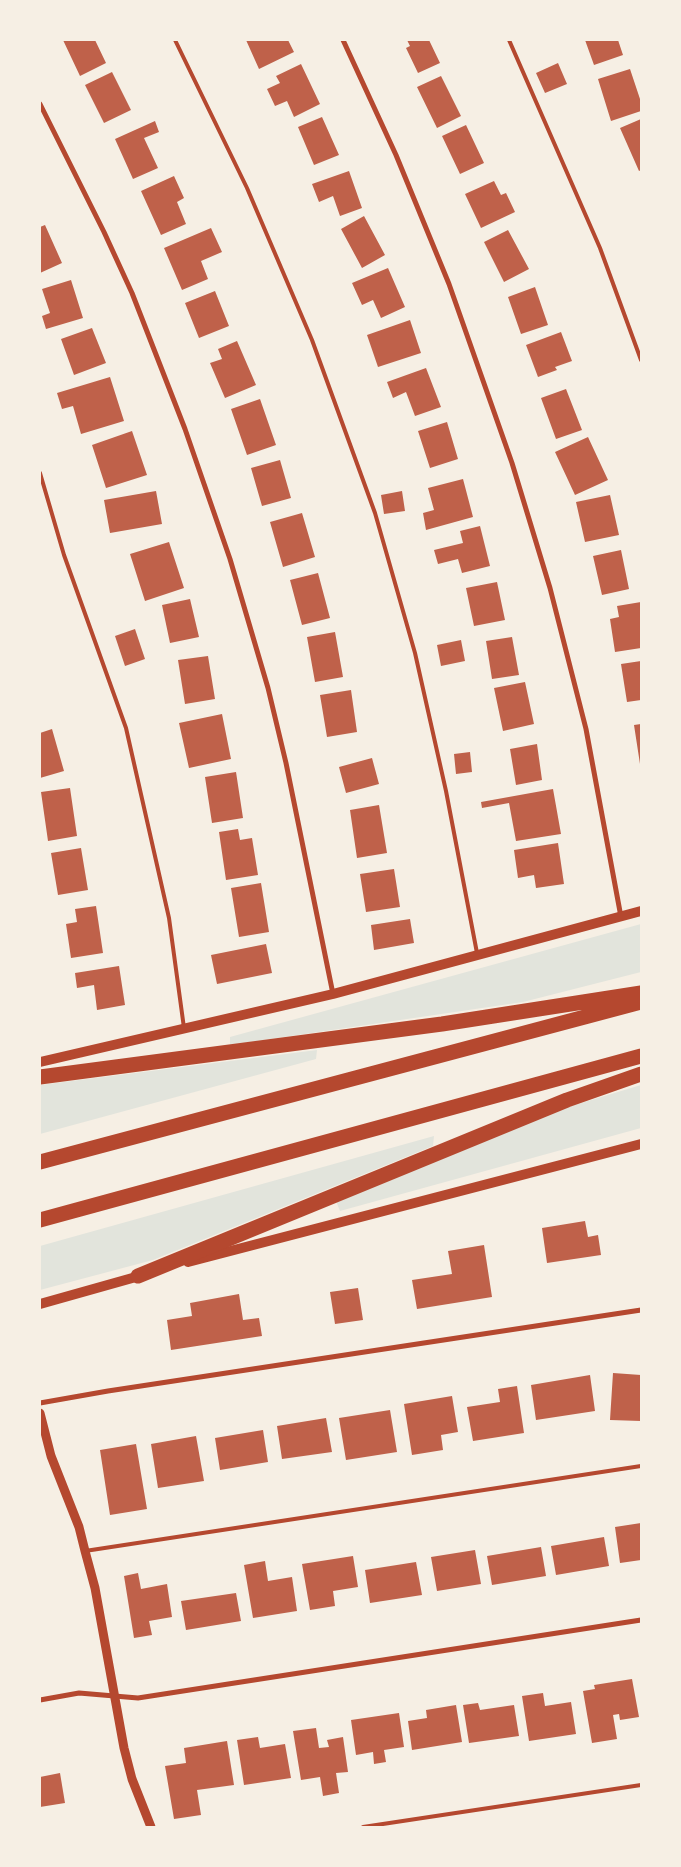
<!DOCTYPE html>
<html>
<head>
<meta charset="utf-8">
<style>
	body { margin:0 }
	#map { position:relative; width:681px; height:1867px; overflow:hidden; background:#f6efe4; font-family:"PT Sans Narrow",sans-serif }
	canvas { display:block }
	.frame { position:absolute; inset:0; border:41px solid #f6efe4; pointer-events:none }
</style>
</head>
<body>
<div id="map">
<canvas width="681" height="1867"></canvas>
<div class="frame"></div>
</div>
<script>
const c = document.querySelector('canvas').getContext('2d');
c.lineJoin = 'round';
function fillPath(path, color) { c.fillStyle = color; c.fill(path, 'evenodd'); }
const poly = rows => new Path2D(rows.map(r => 'M' + r).join(''));
function strokePath(path, color, width, dash) { c.strokeStyle = color; c.lineWidth = width; c.lineCap = dash ? 'butt' : 'round'; c.setLineDash(dash || []); c.stroke(path); }
const green = poly([
	[641,924,641,972,523,1002,230,1045,230,1037],
	[317,1050,316,1059,40,1134,40,1085],
	[641,1085,641,1128,340,1211,336,1201,568,1107],
	[434,1136,433,1146,153,1260,40,1290,40,1246]
]);
const building = poly([
	[63,40,95,40,106,63,80,76],
	[246,40,288,40,294,52,259,69],
	[407,40,429,40,440,63,418,73,406,48,410,46],
	[585,40,618,40,623,55,594,65],
	[558,63,567,84,545,93,536,73],
	[301,64,320,104,294,117,287,101,275,106,267,89,280,83,276,76],
	[630,69,641,102,641,111,611,121,598,79],
	[112,72,131,110,104,123,85,85],
	[441,76,461,116,437,128,417,87],
	[322,117,339,155,314,165,298,127],
	[641,119,641,170,639,171,620,128],
	[155,121,159,132,144,138,158,168,133,179,115,139],
	[466,125,484,163,460,174,442,136],
	[349,171,362,208,340,216,333,196,319,202,312,184],
	[174,176,184,198,177,202,186,224,161,235,141,191],
	[494,181,501,195,506,193,515,212,481,228,465,194],
	[364,216,385,255,362,268,341,229],
	[45,225,62,263,40,273,40,227],
	[211,228,222,252,201,261,208,279,182,290,164,248],
	[508,230,529,269,504,282,484,242],
	[388,268,405,307,381,318,373,300,362,305,352,283],
	[71,280,83,318,46,329,42,316,50,313,42,289],
	[535,287,548,325,521,334,508,297],
	[215,291,229,326,199,338,185,303],
	[410,320,421,353,378,367,367,335],
	[92,328,106,363,74,375,61,339],
	[561,332,572,361,555,367,557,370,538,377,526,345],
	[237,341,256,385,225,398,210,363,222,359,218,349],
	[426,368,441,407,415,416,406,392,393,398,387,382],
	[110,377,124,421,81,434,73,406,62,409,57,393],
	[566,389,582,430,556,439,541,398],
	[260,399,276,445,247,455,231,409],
	[447,422,458,459,430,468,418,431],
	[132,431,147,475,106,488,92,445],
	[588,437,608,480,575,495,555,452],
	[280,460,291,498,262,506,251,468],
	[463,479,473,517,426,530,423,513,434,510,428,488],
	[156,491,162,524,110,533,104,500],
	[402,491,405,511,384,514,381,495],
	[610,495,619,535,585,542,576,502],
	[302,513,315,557,283,567,270,522],
	[480,526,490,566,462,573,458,559,438,564,434,550,463,543,460,531],
	[169,542,184,588,145,601,130,554],
	[621,550,629,589,602,595,593,556],
	[318,573,330,618,302,625,290,580],
	[497,582,505,620,474,626,466,588],
	[190,599,199,637,170,643,162,605],
	[641,602,641,648,615,652,610,619,619,617,617,606],
	[135,629,145,659,125,666,115,636],
	[335,632,343,677,315,682,307,637],
	[512,637,519,675,492,679,486,641],
	[461,640,465,661,441,666,437,645],
	[208,656,215,699,185,704,178,660],
	[641,661,641,700,627,702,621,664],
	[525,682,534,724,503,731,494,688],
	[351,690,357,732,327,737,320,695],
	[222,714,231,759,189,768,179,723],
	[641,724,641,763,640,764,634,725],
	[52,729,64,771,40,778,40,733],
	[537,744,542,780,516,785,510,749],
	[470,752,472,772,456,774,454,754],
	[372,758,379,784,346,793,339,767],
	[236,772,243,818,212,823,205,777],
	[70,788,77,836,48,841,41,792],
	[553,789,561,834,516,841,509,803,482,808,481,802],
	[379,805,387,853,357,858,350,810],
	[238,829,240,840,252,838,258,875,226,880,219,832],
	[558,843,564,884,536,888,534,875,518,878,514,850],
	[81,848,88,890,58,895,51,853],
	[394,869,400,907,366,912,360,874],
	[261,883,269,932,239,937,231,888],
	[96,906,103,953,71,958,66,924,77,922,75,909],
	[410,919,414,943,374,950,371,925],
	[266,944,272,973,217,984,211,955],
	[119,966,125,1005,97,1010,94,985,77,988,75,973],
	[585,1221,588,1237,598,1235,601,1255,547,1263,542,1228],
	[484,1245,492,1297,417,1309,412,1280,452,1274,448,1251],
	[358,1288,363,1320,335,1324,330,1292],
	[239,1294,243,1320,259,1318,262,1336,171,1350,167,1320,192,1316,190,1303],
	[613,1373,641,1375,641,1421,610,1420],
	[590,1375,595,1411,536,1420,531,1385],
	[517,1386,524,1433,473,1441,467,1407,500,1402,498,1389],
	[452,1396,458,1432,441,1435,443,1450,412,1455,404,1404],
	[390,1410,397,1452,346,1460,339,1418],
	[326,1418,332,1452,282,1459,277,1426],
	[263,1430,268,1462,220,1470,215,1438],
	[196,1436,204,1481,158,1488,151,1444],
	[136,1444,147,1509,110,1515,100,1450],
	[641,1523,641,1560,620,1563,615,1527],
	[604,1537,609,1566,556,1575,551,1546],
	[541,1547,546,1576,492,1585,487,1556],
	[475,1550,481,1584,437,1591,431,1557],
	[353,1556,358,1587,333,1591,335,1606,310,1610,302,1564],
	[265,1561,268,1581,292,1577,297,1611,253,1618,244,1565],
	[416,1562,422,1595,370,1603,365,1570],
	[138,1573,141,1589,167,1584,172,1617,149,1621,152,1635,134,1638,124,1576],
	[236,1593,241,1621,186,1630,181,1601],
	[632,1679,639,1717,620,1720,619,1714,613,1715,617,1739,592,1743,583,1691,595,1689,594,1685],
	[543,1693,545,1706,571,1702,576,1734,529,1741,522,1696],
	[478,1703,480,1710,514,1705,519,1736,469,1743,463,1705],
	[456,1705,462,1742,412,1750,408,1721,427,1718,426,1710],
	[399,1713,404,1747,384,1750,386,1762,374,1764,373,1752,356,1755,351,1720],
	[316,1728,319,1748,329,1747,327,1740,343,1737,348,1772,336,1773,339,1793,323,1796,320,1777,301,1780,293,1731],
	[258,1737,260,1748,285,1744,291,1778,244,1785,237,1740],
	[227,1741,234,1785,197,1790,201,1815,174,1819,165,1766,186,1763,184,1748],
	[60,1773,65,1803,40,1807,40,1777]
]);
const service = poly([
	[175,40,247,188,312,340,375,513,415,653,446,791,477,953],
	[509,40,600,248,641,360],
	[40,473,64,555,126,728,169,918,184,1028],
	[85,1551,641,1466],
	[363,1827,641,1785]
]);
const minor = poly([
	[343,40,396,155,449,284,512,463,550,588,586,729,621,917],
	[40,104,104,232,132,293,185,429,230,559,268,688,286,763,333,994],
	[40,1403,108,1391,641,1310],
	[40,1700,79,1693,138,1698,641,1620]
]);
const tertiary = poly([
	[40,1413,51,1456,79,1527,85,1551,95,1588,124,1748,132,1779,151,1827]
]);
const secondary = poly([
	[40,1062,333,994,641,911],
	[188,1262,641,1144],
	[40,1304,143,1275]
]);
const motorway = poly([
	[40,1077,442,1024,641,993],
	[40,1162,641,1002],
	[40,1220,641,1056],
	[138,1276,567,1100,641,1074]
]);
fillPath(green, '#e2e4dc');
fillPath(building, '#bf614a');
strokePath(service, '#b5482f', 4);
strokePath(minor, '#b5482f', 5);
strokePath(tertiary, '#b5482f', 9);
strokePath(secondary, '#b5482f', 10);
strokePath(motorway, '#b5482f', 15);
</script>
</body>
</html>
